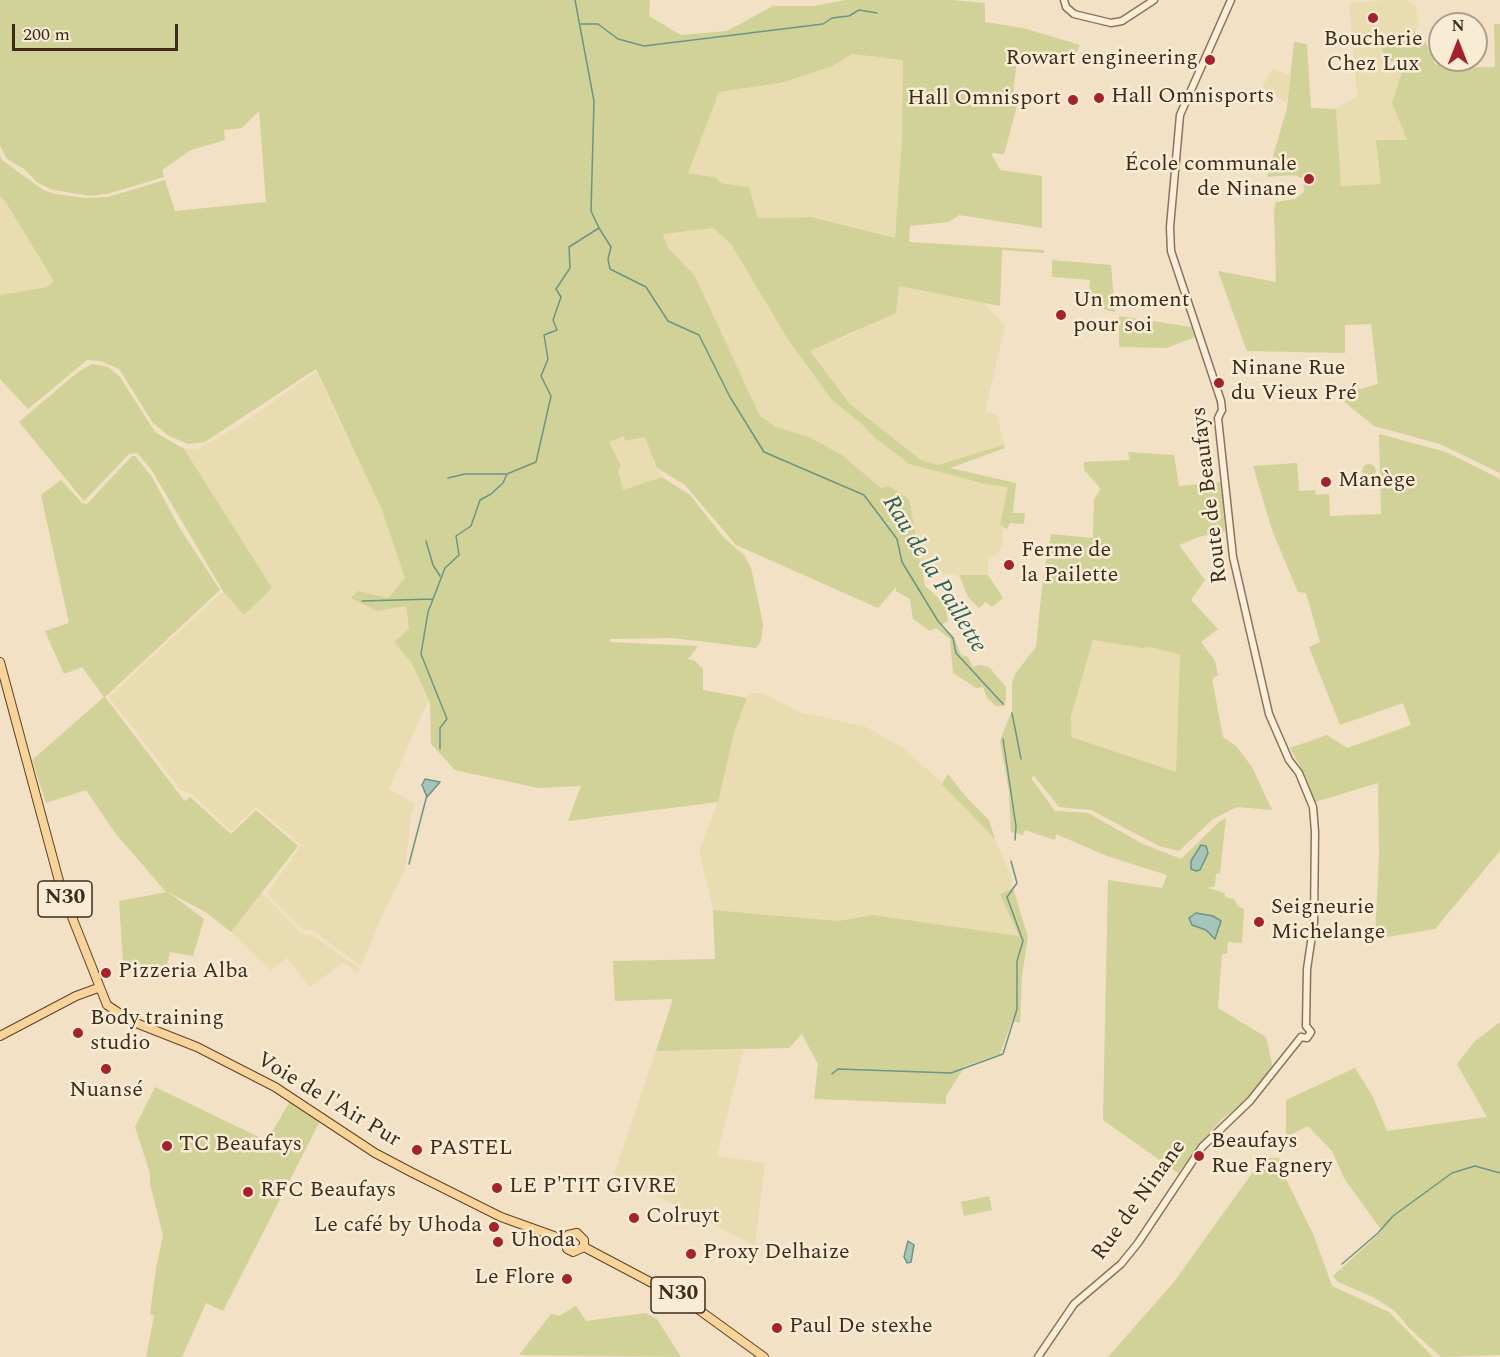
<!DOCTYPE html>
<html>
<head>
<meta charset="utf-8">
<style>
	body { margin:0 }
	#map { position:relative; width:1500px; height:1357px; overflow:hidden; background:#f2e1c4; font-family:Spectral,serif }
	canvas { display:block }
	.north { position:absolute; left:1428px; top:12px; width:60px; height:60px; box-sizing:border-box; background:#f9ecd5; border:2px solid #ae9f8c; border-radius:50%; rotate:0deg; font-size:16px; font-weight:700; line-height:24px; text-align:center; color:#3e2b1e }
	.north::after { content:''; display:block; margin:auto; width:21px; height:27px; background:#a5222d; clip-path:polygon(50% 0,100% 100%,50% 72%,0 100%) }
	.scale { position:absolute; left:12px; top:24px; width:166px; height:27px; box-sizing:border-box; border:3px solid #3e2b1e; border-top:0; padding-left:8px; font-size:18px; line-height:21px; white-space:nowrap; color:#3e2b1e; -webkit-text-stroke:4px #f9ecd5; paint-order:stroke }
</style>
</head>
<body>
<div id="map">
<canvas width="1500" height="1357"></canvas>
<div class="north">N</div>
<div class="scale">200 m</div>
</div>
<script>
const c = document.querySelector('canvas').getContext('2d');
c.lineJoin = 'round';
function fillPath(path, color) { c.fillStyle = color; c.fill(path, 'evenodd'); }
const poly = rows => new Path2D(rows.map(r => 'M' + r).join(''));
function strokePath(path, color, width, dash) { c.strokeStyle = color; c.lineWidth = width; c.lineCap = dash ? 'butt' : 'round'; c.setLineDash(dash || []); c.stroke(path); }
function drawText(font, color, halo, rows, align = 'center') {
  c.font = font + ' Spectral,serif'; c.lineWidth = 5; c.setLineDash([]); c.textBaseline = 'middle'; c.strokeStyle = halo; c.fillStyle = color; for (const [text, x, y, turn = 0] of rows) {
    c.save(); c.translate(x, y); c.rotate((+turn || 0) * Math.PI / 180); c.textAlign = isNaN(turn) ? turn : align; if (halo) c.strokeText(text, 0, 0); c.fillText(text, 0, 0); c.restore();
  }
}
const farmland = poly([
	[1386,0,1405,0,1415,5,1419,25,1408,43,1391,34,1406,60,1393,103,1407,141,1381,184,1341,186,1336,109,1357,96,1349,3],
	[852,54,903,60,902,139,895,238,813,217,758,218,749,187,720,183,687,173,719,92,781,83,833,66],
	[1273,69,1290,75,1287,103,1262,87],
	[0,197,5,201,54,281,47,287,0,295],
	[713,228,731,244,789,341,832,400,863,425,875,438,909,464,985,484,1009,487,1000,525,1003,527,1002,545,997,555,988,557,988,575,921,574,909,499,881,488,842,455,809,437,776,427,760,416,695,276,668,248,663,233],
	[898,286,983,302,1005,326,985,412,997,415,1004,445,938,465,921,460,850,404,810,351,857,332],
	[316,372,382,510,405,578,388,598,358,591,377,611,406,605,409,629,394,642,411,662,428,701,389,789,415,803,411,816,405,870,384,911,361,966,312,930,303,930,267,894,301,845,256,807,231,831,193,795,181,790,109,697,223,591,244,615,272,588,184,449,197,449,235,428],
	[624,435,625,441,645,437,654,459,653,462,662,477,623,490,609,442],
	[1093,640,1142,648,1151,647,1180,655,1176,772,1071,737,1071,716],
	[749,693,761,693,800,712,866,727,905,749,956,796,995,839,1011,876,1013,888,1000,894,1020,936,873,915,838,921,713,910,699,852,716,806,734,733],
	[262,893,302,934,312,935,360,969,357,973,344,962,310,987,287,958,270,970,260,961,231,932],
	[744,1050,717,1156,765,1163,755,1246,614,1174,656,1051]
]);
const green = poly([
	[0,0,650,0,649,16,681,35,727,31,773,6,814,6,846,0,951,0,985,3,985,22,1023,28,1080,45,1071,64,1017,60,1013,94,1020,95,1004,154,991,153,1000,170,1042,176,1042,228,959,215,949,222,910,226,909,242,1044,250,1044,253,1002,250,1000,306,899,286,896,313,810,351,850,404,921,460,938,465,1004,445,1005,448,950,468,1016,483,1013,513,1025,513,1024,524,1010,523,1007,529,1000,525,1008,487,985,484,909,464,875,438,863,425,832,400,789,341,731,244,713,228,663,234,668,248,695,276,760,416,776,427,809,437,842,455,881,488,889,486,909,499,925,586,944,603,946,611,948,621,940,626,954,637,961,655,968,657,973,667,979,665,989,667,1006,687,1005,706,996,706,987,698,983,687,976,688,953,673,950,639,936,628,930,631,913,619,910,599,896,591,896,587,878,608,736,545,685,485,657,468,645,437,625,441,624,436,609,442,621,466,618,471,623,490,662,477,690,495,724,538,745,556,751,568,763,623,761,641,756,648,672,638,610,639,610,642,698,646,688,659,695,661,703,669,703,690,747,698,734,733,718,802,568,821,581,786,539,788,455,770,431,744,430,703,411,662,394,642,409,629,406,606,377,611,351,598,358,591,388,598,405,578,382,510,316,369,205,442,188,444,169,436,153,423,119,369,101,361,87,360,28,409,0,379,0,295,47,287,54,281,5,201,0,197,0,156,2,160,43,190,56,194,84,198,108,197,165,180,175,211,266,202,259,111,242,128,224,130,225,140,191,150,162,170,164,177,107,194,91,196,53,190,38,183,24,169,7,159,0,146],
	[852,54,903,60,902,139,895,238,812,217,758,218,749,187,720,183,717,178,688,173,719,92,781,83,833,66],
	[1494,24,1500,24,1500,473,1440,444,1374,426,1342,400,1342,394,1378,384,1371,324,1345,325,1345,353,1247,351,1218,271,1276,282,1274,209,1276,202,1295,199,1304,192,1303,179,1294,175,1267,177,1287,108,1294,42,1307,44,1311,108,1336,109,1341,186,1381,184,1376,140,1407,140,1392,103,1406,60,1384,61,1381,36,1391,34,1407,43,1415,31,1427,45,1435,64,1459,68,1495,67],
	[1052,260,1111,265,1115,312,1088,305,1090,280,1052,277],
	[1119,316,1191,327,1195,337,1166,348,1119,347],
	[92,364,108,367,120,377,155,432,184,449,272,588,244,615,223,591,151,469,137,453,129,454,84,501,19,422,78,372],
	[1379,434,1446,452,1500,479,1500,851,1435,929,1375,939,1379,856,1378,783,1315,802,1306,777,1290,748,1327,735,1347,748,1411,725,1403,703,1340,725,1309,647,1320,642,1306,593,1298,592,1272,530,1253,466,1297,463,1299,491,1315,490,1316,495,1329,494,1330,516,1381,514],
	[1128,452,1174,455,1179,486,1221,482,1225,531,1199,537,1179,545,1205,580,1191,600,1218,629,1201,642,1215,661,1218,675,1212,679,1223,737,1236,746,1252,767,1272,810,1237,807,1213,819,1179,851,1159,846,1091,810,1059,807,1034,776,1031,778,1055,811,1088,813,1143,844,1181,859,1219,822,1226,818,1220,873,1216,874,1215,886,1208,888,1225,893,1225,897,1234,899,1238,906,1244,909,1242,943,1228,942,1227,954,1222,954,1218,1008,1266,1037,1273,1068,1245,1101,1221,1120,1201,1143,1178,1173,1103,1120,1108,880,1162,888,1167,875,1107,856,1056,834,1055,840,1025,830,1023,835,1011,832,1009,792,1000,741,1012,710,1012,683,1015,674,1036,647,1043,578,1051,534,1093,538,1094,499,1101,489,1084,470,1084,462,1130,460],
	[1093,640,1142,648,1151,647,1180,655,1176,772,1071,737,1071,716],
	[132,456,135,456,152,477,179,527,220,590,105,697,183,799,185,801,190,797,231,834,256,810,298,846,231,932,207,913,168,892,204,919,193,956,170,952,166,969,123,962,119,901,166,892,116,834,86,790,46,803,32,760,104,697,82,667,64,674,45,631,69,623,41,495,61,480,82,503,87,504],
	'1362 471a7 7 0 1 1 14 0a7 7 0 1 1-14 0Z',
	[959,575,988,575,1003,598,992,607,986,602,979,608,968,597],
	[948,774,966,797,989,820,995,839,942,784],
	[1013,888,1028,937,1022,976,1020,1023,1012,1021,1000,1054,965,1066,946,1096,946,1104,814,1099,818,1064,802,1034,789,1048,656,1051,673,999,615,1001,613,961,715,959,713,910,838,921,873,915,1019,936,1000,894],
	[1500,1022,1500,1355,1441,1357,1410,1329,1395,1311,1373,1297,1338,1282,1333,1276,1382,1231,1344,1178,1332,1151,1308,1126,1286,1137,1286,1100,1355,1068,1373,1097,1387,1131,1487,1117,1457,1064,1475,1041],
	[155,1087,267,1141,290,1101,320,1121,223,1311,206,1303,182,1357,146,1357,154,1316,150,1314,156,1268,163,1235,150,1184,150,1173,135,1127],
	[1263,1158,1279,1158,1281,1169,1314,1236,1332,1286,1389,1312,1433,1357,1108,1357,1174,1282],
	[989,1196,992,1210,964,1216,961,1202],
	[576,1306,586,1321,646,1313,657,1319,681,1357,519,1355,551,1314,559,1316]
]);
const water = poly([
	[425,779,440,782,427,797,422,785,425,779],
	[1201,845,1206,846,1208,853,1200,870,1196,871,1191,869,1191,861,1201,845],
	[1196,913,1213,916,1221,921,1215,939,1206,930,1192,925,1189,918,1196,913],
	[908,1241,914,1245,911,1262,907,1263,904,1257,908,1241]
]);
const stream = poly([
	[581,24,598,24,618,39,644,46,823,24,832,18,849,16,859,10,877,13],
	[599,228,611,247,608,259,610,269,646,287,668,321,699,335,730,397,764,452,864,495,897,539,902,562,938,621,953,638,956,653,1003,704],
	[448,478,465,474,506,474],
	[426,541,433,565,440,576],
	[362,601,433,599],
	[1012,713,1021,759],
	[1003,739,1016,826,1015,840],
	[440,749,440,728,447,719,421,654,428,612,445,568,459,555,456,536,471,526,480,500,491,494,503,483,507,474,536,462,551,396,541,376,548,359,544,335,557,330,553,320,561,297,556,289,570,268,569,247,599,228,591,211,594,101,575,0],
	[409,864,427,795],
	[832,1074,838,1069,951,1073,1003,1054,1017,1009,1017,961,1023,941,1007,897,1017,883,1011,861],
	[1342,1264,1378,1233,1393,1216,1452,1173,1475,1166,1500,1173]
]);
const minor = poly([
	[1064,0,1066,7,1074,14,1111,23,1122,21,1154,0],
	[1231,0,1180,115,1170,227,1171,251,1221,401,1222,410,1218,418,1233,557,1269,714,1289,760,1299,773,1313,807,1315,832,1314,922,1307,969,1306,1026,1311,1032,1307,1038,1301,1037],
	[1038,1357,1074,1304,1121,1264,1138,1243,1202,1147,1250,1101,1301,1037]
]);
const major = poly([
	[0,662,62,892,107,1005,131,1021,197,1047,275,1087,375,1153,411,1172,501,1217,565,1240],
	[0,1036,76,996,98,988],
	[565,1240,568,1235,577,1233,584,1240,584,1247],
	[565,1240,567,1249,573,1252,584,1247],
	[584,1247,688,1302,764,1357]
]);
const markers = [
	[1373,18,6,"#a5222d"],
	[1210,60,6,"#a5222d"],
	[1099,98,6,"#a5222d"],
	[1073,100,6,"#a5222d"],
	[1309,179,6,"#a5222d"],
	[1061,315,6,"#a5222d"],
	[1219,383,6,"#a5222d"],
	[1326,482,6,"#a5222d"],
	[1009,565,6,"#a5222d"],
	[1259,922,6,"#a5222d"],
	[106,973,6,"#a5222d"],
	[78,1033,6,"#a5222d"],
	[106,1069,6,"#a5222d"],
	[167,1146,6,"#a5222d"],
	[417,1150,6,"#a5222d"],
	[1199,1156,6,"#a5222d"],
	[497,1188,6,"#a5222d"],
	[248,1192,6,"#a5222d"],
	[634,1218,6,"#a5222d"],
	[494,1227,6,"#a5222d"],
	[498,1242,6,"#a5222d"],
	[691,1254,6,"#a5222d"],
	[567,1279,6,"#a5222d"],
	[777,1328,6,"#a5222d"]
];
const shields = [
	[65,899,54],
	[678,1295,54]
];
const shieldNames = [
	["N30",65,899],
	["N30",678,1295]
];
const poiNames = [
	["Boucherie",1373,41,"center"],
	["Chez Lux",1373,66,"center"],
	["Rowart engineering",1198,60,"right"],
	["Hall Omnisports",1111,98],
	["Hall Omnisport",1061,100,"right"],
	["École communale",1297,166,"right"],
	["de Ninane",1297,191,"right"],
	["Un moment",1073,302],
	["pour soi",1073,327],
	["Ninane Rue",1231,370],
	["du Vieux Pré",1231,395],
	["Manège",1338,482],
	["Ferme de",1021,552],
	["la Pailette",1021,577],
	["Seigneurie",1271,909],
	["Michelange",1271,934],
	["Pizzeria Alba",118,973],
	["Body training",90,1020],
	["studio",90,1045],
	["Nuansé",106,1092,"center"],
	["Beaufays",1211,1143],
	["Rue Fagnery",1211,1168],
	["TC Beaufays",179,1146],
	["PASTEL",429,1150],
	["LE P'TIT GIVRE",509,1188],
	["RFC Beaufays",260,1192],
	["Colruyt",646,1218],
	["Le café by Uhoda",482,1227,"right"],
	["Uhoda",510,1242],
	["Proxy Delhaize",703,1254],
	["Le Flore",555,1279,"right"],
	["Paul De stexhe",789,1328]
];
const streetNames = [
	["Route de Beaufays",1211,495,-97],
	["Voie de l'Air Pur",328,1101,31],
	["Rue de Ninane",1140,1201,-54]
];
const waterNames = [
	["Rau de la Paillette",933,575,59]
];
fillPath(farmland, '#e9dcb1');
fillPath(green, '#d0d297');
fillPath(water, '#a6c5ba');
strokePath(water, '#6c9588', 1.5);
strokePath(stream, '#6c9588', 1.5);
strokePath(minor, '#8f7258', 9);
strokePath(major, '#5d402d', 10);
strokePath(minor, '#fcefd9', 6);
strokePath(major, '#f8d499', 8);
for (const [x, y, r, color] of markers) { const dot = new Path2D(); dot.arc(x, y, r, 0, 2 * Math.PI); c.fillStyle = color; c.fill(dot); strokePath(dot, '#f9ecd5', 2); }
for (const [x, y, w] of shields) { const box = new Path2D(); box.roundRect(x - w / 2, y - 18, w, 36, 4.5); c.fillStyle = '#f9ecd5'; c.fill(box); strokePath(box, '#3e2b1e', 1.5); }
drawText('bold 21px', '#3e2b1e', null, shieldNames);
drawText('22px', '#3e2b1e', '#f9ecd5', poiNames, 'left');
drawText('22px', '#3e2b1e', '#f9ecd5', streetNames);
drawText('italic 24px', '#2c5f58', '#f9ecd5', waterNames);
</script>
</body>
</html>
